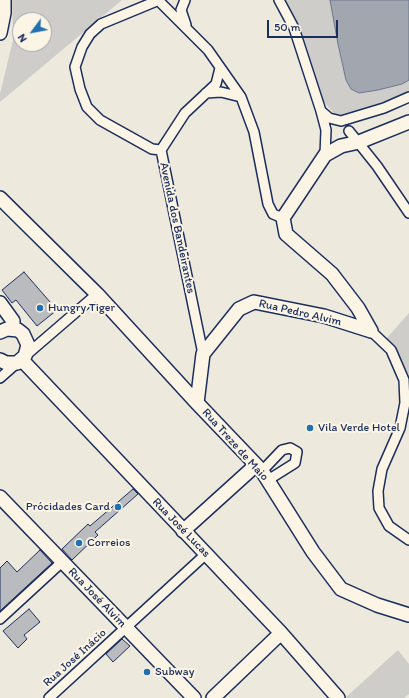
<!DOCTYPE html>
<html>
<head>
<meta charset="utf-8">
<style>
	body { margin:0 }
	#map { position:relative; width:409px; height:698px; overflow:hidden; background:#eee9dd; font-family:Itim,sans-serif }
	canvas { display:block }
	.north { position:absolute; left:12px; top:12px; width:40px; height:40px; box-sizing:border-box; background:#fcf5e5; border:1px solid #a2a6af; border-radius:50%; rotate:238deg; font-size:11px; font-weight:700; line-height:16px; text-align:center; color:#1b2f5e }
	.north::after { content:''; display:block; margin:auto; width:14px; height:18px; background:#1f6fb2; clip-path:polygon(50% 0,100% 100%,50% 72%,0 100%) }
	.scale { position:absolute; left:267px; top:20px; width:71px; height:18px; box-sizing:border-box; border:2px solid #1b2f5e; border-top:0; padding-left:5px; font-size:12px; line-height:14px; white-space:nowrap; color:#1b2f5e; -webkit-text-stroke:3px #fcf5e5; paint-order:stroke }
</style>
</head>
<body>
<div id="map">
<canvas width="409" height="698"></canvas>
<div class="north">N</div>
<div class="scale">50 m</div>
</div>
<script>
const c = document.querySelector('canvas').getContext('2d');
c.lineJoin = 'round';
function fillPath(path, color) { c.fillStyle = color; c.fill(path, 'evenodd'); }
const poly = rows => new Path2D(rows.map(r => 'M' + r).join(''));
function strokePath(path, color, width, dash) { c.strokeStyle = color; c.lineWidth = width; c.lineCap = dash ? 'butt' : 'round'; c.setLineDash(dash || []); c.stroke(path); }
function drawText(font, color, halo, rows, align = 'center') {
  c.font = font + ' Itim,sans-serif'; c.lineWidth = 4; c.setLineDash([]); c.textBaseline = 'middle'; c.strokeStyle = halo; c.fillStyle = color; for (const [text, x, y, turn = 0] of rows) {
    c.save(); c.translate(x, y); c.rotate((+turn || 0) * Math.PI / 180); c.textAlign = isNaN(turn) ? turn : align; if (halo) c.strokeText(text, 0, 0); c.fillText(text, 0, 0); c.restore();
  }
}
const green = poly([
	[12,0,122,0,0,102,0,94,13,40],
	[20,20,44,20,44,44,20,44],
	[284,0,409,0,409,96,386,104,339,115,339,120,315,91],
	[409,313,409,401,395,348,386,339],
	[398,650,409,664,409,694,404,698,345,698]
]);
const water = poly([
	[330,0,409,0,409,80,402,84,378,90,359,93,351,89,346,80,338,44,330,0]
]);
const building = poly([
	[24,272,57,310,37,326,16,300,12,303,2,290,24,272],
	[133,489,138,494,95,532,98,535,72,560,62,549,88,524,90,526,133,489],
	[40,550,52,563,0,611,0,568,7,561,17,572,40,550],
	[29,609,40,622,24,635,27,639,18,648,3,631,29,609],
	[122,639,130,646,113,662,106,654,122,639]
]);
const street = poly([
	[158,0,208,50,241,97,254,132,268,204,273,214,283,218],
	[159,0,101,24,90,34,82,47,75,67,80,89,87,107,100,120,152,149,161,150],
	[185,0,181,10,186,25],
	[279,0,294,28,321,111,326,130,325,155],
	[206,93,221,92,241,97],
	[321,111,329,118,341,121,384,108,409,97],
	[349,131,377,166,409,213],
	[161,150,203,354],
	[161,150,185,113,216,84,220,68],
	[371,331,391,350,404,380,405,403,400,428,382,469,378,491,379,508,389,526,409,540],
	[25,356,97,294],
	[0,378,17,363],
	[262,471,282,450,290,448,297,452,295,463,268,480],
	[0,619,62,562],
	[49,698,206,554]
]);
const secondary = poly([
	[0,33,4,13,4,0],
	[0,198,97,294,197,403,262,471,313,552,341,589,377,605,409,615],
	[0,303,13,321,13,328],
	[371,331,358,308,332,274,286,234,283,218,325,155,341,146,359,142,409,122],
	[0,332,7,329,18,330,23,334,28,345,25,356,17,363,6,363,0,360],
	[22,360,281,633,338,698],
	[197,403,203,354,239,309,254,302,324,316,371,331],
	[0,497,194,698],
	[183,531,256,465],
	[213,698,281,633]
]);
const markers = [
	[40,308,4,"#1f6fb2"],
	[310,428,4,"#1f6fb2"],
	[118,507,4,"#1f6fb2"],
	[79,543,4,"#1f6fb2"],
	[147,672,4,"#1f6fb2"]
];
const streetNames = [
	["Avenida dos Bandeirantes",177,228,78],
	["Rua Pedro Alvim",300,313,13],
	["Rua Treze de Maio",235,445,48],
	["Rua José Lucas",181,528,46],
	["Rua José Alvim",97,598,46],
	["Rua José Inácio",75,658,-42]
];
const poiNames = [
	["Hungry Tiger",48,308],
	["Vila Verde Hotel",318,428],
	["Prócidades Card",110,507,"right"],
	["Correios",87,543],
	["Subway",155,672]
];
fillPath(green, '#cfcdca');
fillPath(water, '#a2a7af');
strokePath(water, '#6c778f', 1);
fillPath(building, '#babbbe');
strokePath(building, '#1b2f5e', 1);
strokePath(street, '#1b2f5e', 12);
strokePath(secondary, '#1b2f5e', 16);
strokePath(street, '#fcf5e5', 9);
strokePath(secondary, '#fcf5e5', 13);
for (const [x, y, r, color] of markers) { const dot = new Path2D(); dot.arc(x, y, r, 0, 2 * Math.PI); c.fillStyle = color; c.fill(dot); strokePath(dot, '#fcf5e5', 1.5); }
drawText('12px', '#1b2f5e', '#fcf5e5', streetNames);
drawText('12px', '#1b2f5e', '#fcf5e5', poiNames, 'left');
</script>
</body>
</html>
